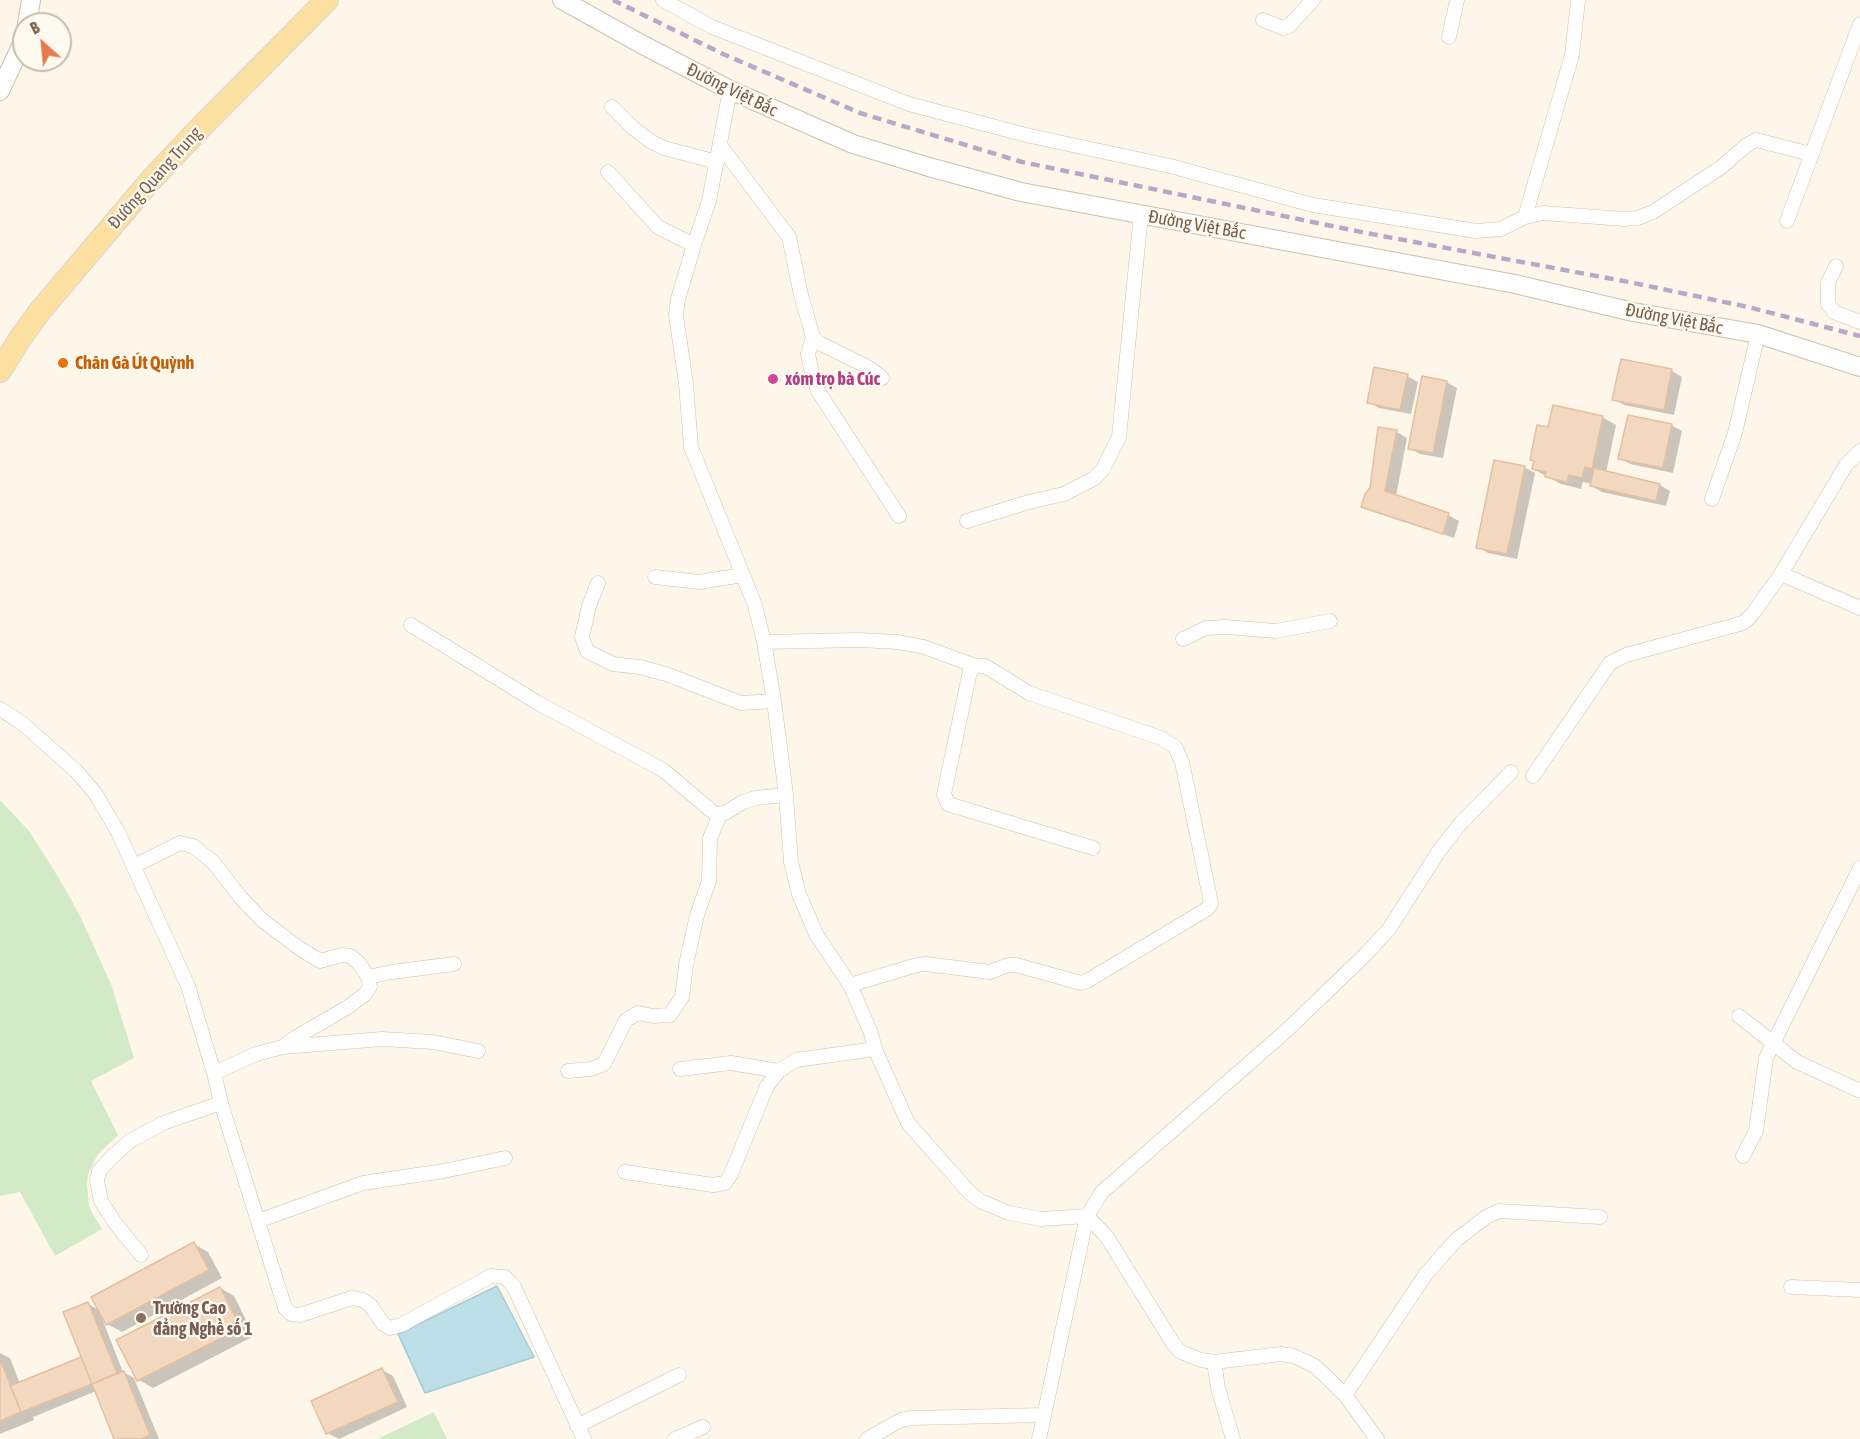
<!DOCTYPE html>
<html>
<head>
<meta charset="utf-8">
<style>
	body { margin:0 }
	#map { position:relative; width:1860px; height:1439px; overflow:hidden; background:#fdf6e9; font-family:"Asap Condensed",sans-serif }
	canvas { display:block }
	.north { position:absolute; left:12px; top:12px; width:60px; height:60px; box-sizing:border-box; background:#fffaef; border:2px solid #c9bcad; border-radius:50%; rotate:333deg; font-size:16px; font-weight:700; line-height:24px; text-align:center; color:#785f4b }
	.north::after { content:''; display:block; margin:auto; width:21px; height:27px; background:#e77b4d; clip-path:polygon(50% 0,100% 100%,50% 72%,0 100%) }
</style>
</head>
<body>
<div id="map">
<canvas width="1860" height="1439"></canvas>
<div class="north">B</div>
</div>
<script>
const c = document.querySelector('canvas').getContext('2d');
c.lineJoin = 'round';
function fillPath(path, color) { c.fillStyle = color; c.fill(path, 'evenodd'); }
const poly = rows => new Path2D(rows.map(r => 'M' + r).join(''));
function strokePath(path, color, width, dash) { c.strokeStyle = color; c.lineWidth = width; c.lineCap = dash ? 'butt' : 'round'; c.setLineDash(dash || []); c.stroke(path); }
function drawText(font, color, halo, rows, align = 'center') {
  c.font = font + ' "Asap Condensed",sans-serif'; c.lineWidth = 4.5; c.setLineDash([]); c.textBaseline = 'middle'; c.strokeStyle = halo; c.fillStyle = color; for (const [text, x, y, turn = 0] of rows) {
    c.save(); c.translate(x, y); c.rotate((+turn || 0) * Math.PI / 180); c.textAlign = isNaN(turn) ? turn : align; if (halo) c.strokeText(text, 0, 0); c.fillText(text, 0, 0); c.restore();
  }
}
const green = poly([
	[0,800,29,831,60,880,79,914,111,984,134,1058,91,1081,118,1135,98,1154,88,1174,87,1185,89,1205,92,1213,102,1229,55,1256,20,1192,0,1196],
	[434,1412,447,1439,377,1439]
]);
const water = poly([
	[497,1286,534,1357,425,1393,398,1334,497,1286]
]);
const shadow = poly([
	[1622,361,1672,371,1682,377,1674,415,1624,405,1614,399],
	[1407,376,1418,382,1411,414,1379,408,1369,402],
	[1446,382,1457,388,1443,458,1420,454,1409,448],
	[1602,417,1616,425,1606,473,1660,485,1670,491,1666,506,1602,492,1592,486,1592,484,1583,482,1581,489,1561,484,1533,469,1549,429],
	[1671,425,1682,431,1673,473,1630,464,1620,458],
	[1397,432,1407,438,1396,496,1448,515,1459,521,1454,538,1374,512,1363,506],
	[1524,467,1535,473,1517,559,1488,553,1478,547],
	[194,1244,208,1252,222,1278,122,1332,107,1324,103,1315,101,1316,123,1372,134,1378,159,1439,115,1439,96,1391,33,1417,34,1420,0,1434,0,1353,10,1358,20,1384,83,1358,88,1304,101,1311],
	[220,1288,234,1296,254,1336,153,1388,139,1380,118,1340],
	[382,1370,393,1376,407,1407,339,1439,327,1433]
]);
const building = poly([
	[1621,359,1672,369,1664,410,1612,400,1621,359],
	[1374,367,1408,374,1400,410,1367,403,1374,367],
	[1422,376,1447,381,1433,453,1408,449,1422,376],
	[1553,405,1603,416,1592,469,1585,467,1582,478,1569,475,1567,482,1545,477,1546,472,1532,469,1534,461,1530,460,1537,425,1548,427,1553,405],
	[1628,415,1672,424,1663,468,1618,459,1628,415],
	[1378,427,1397,430,1385,491,1449,513,1443,534,1361,507,1365,494,1370,488,1378,427],
	[1494,460,1525,466,1507,554,1476,548,1494,460],
	[1594,468,1660,484,1656,501,1590,486,1594,468],
	[194,1242,209,1270,106,1325,91,1297,194,1242],
	[220,1287,241,1328,137,1381,116,1340,220,1287],
	[88,1302,117,1373,92,1384,63,1312,88,1302],
	[81,1357,92,1384,21,1412,10,1386,81,1357],
	[0,1359,21,1412,0,1421,0,1359],
	[382,1368,398,1402,326,1434,311,1401,382,1368],
	[124,1371,150,1435,141,1439,114,1439,92,1384,124,1371]
]);
const minor = poly([
	[663,0,712,27,909,104,1026,135,1170,166,1313,205,1476,231,1501,229,1525,217,1543,213,1624,219,1638,218,1653,212,1720,168,1747,145,1756,140,1811,154],
	[1263,20,1283,28,1289,26,1313,0],
	[1449,37,1457,0],
	[730,90,709,201,694,245,678,299,676,315,686,384,691,447,755,605,764,642,774,701,786,795,791,862,799,894,816,934,850,985,871,1033,875,1049,908,1123,969,1192,980,1201,1009,1213,1041,1219,1087,1216,1107,1237,1174,1345,1181,1352,1201,1360,1214,1362,1281,1354,1294,1356,1315,1366,1345,1395,1377,1439],
	[612,107,633,128,650,141,664,148,717,162],
	[720,145,789,237,801,295,813,337,819,343,868,367,882,378],
	[608,172,658,227,694,245],
	[1525,217,1572,55,1578,0],
	[1787,221,1860,24],
	[1836,266,1828,283,1828,304,1834,312,1860,322],
	[813,337,808,354,812,374,818,391,899,516],
	[1712,499,1735,433,1758,334],
	[967,521,1029,502,1064,494,1095,478,1103,469,1119,437,1141,214],
	[1781,574,1860,608],
	[655,577,699,582,743,575],
	[598,583,589,606,582,637,587,651,613,664,640,667,666,674,741,703,774,701],
	[411,625,538,703,663,770,715,814,725,813,743,802,755,798,786,795],
	[1183,639,1206,628,1226,627,1276,631,1330,621],
	[764,642,859,640,898,642,924,647,976,666,985,666,1029,693,1161,738,1175,747,1182,762,1210,898,1211,904,1207,909,1087,981,1081,983,1016,965,1008,965,990,972,926,964,917,965,850,985],
	[976,666,970,671,944,794,948,804,1093,848],
	[0,709,22,723,76,771,95,793,118,832,188,986,214,1073,221,1103,285,1308,291,1314,300,1315,352,1298,363,1300,371,1306,383,1324,390,1328,401,1325,491,1276,505,1277,514,1287,584,1439],
	[1533,776,1610,663,1626,655,1743,623,1751,616,1781,574,1846,465,1860,451],
	[134,866,180,843,193,846,213,862,241,898,262,920,299,948,320,961,342,955,350,956,359,963,368,977,370,987,365,994,348,1007,293,1039,283,1047],
	[368,977,392,972,454,964],
	[1739,1016,1797,1062,1860,1091],
	[680,1069,731,1063,779,1071],
	[568,1071,591,1069,604,1064,626,1020,638,1013,653,1016,670,1015,682,997,686,965,697,915,709,881,710,838,720,815],
	[214,1073,256,1054,283,1047,382,1039,433,1042,478,1051],
	[1743,1156,1756,1131,1766,1058,1860,868],
	[625,1172,713,1185,725,1183,731,1174,767,1086,779,1071,796,1060,875,1049],
	[258,1221,363,1183,444,1171,505,1158],
	[141,1255,115,1223,101,1201,97,1181,99,1171,112,1157,130,1141,163,1123,221,1103],
	[1791,1287,1860,1290],
	[1214,1362,1218,1388,1233,1439],
	[1345,1395,1426,1274,1456,1240,1486,1217,1499,1211,1600,1217],
	[577,1426,679,1375],
	[675,1439,703,1427],
	[867,1439,901,1420,912,1418,1043,1415],
	[1039,1439,1087,1216,1102,1192,1286,1031,1365,955,1389,929,1439,851,1460,824,1511,772]
]);
const tertiary = poly([
	[562,0,643,45,730,90,853,144,929,167,1021,192,1515,284,1633,312,1758,334,1860,367],
	[27,24,31,0],
	[0,91,21,46,24,36]
]);
const primary = poly([
	[0,371,19,340,40,311,151,180,203,125,327,0]
]);
const rail = poly([
	[613,0,723,54,860,113,1022,162,1366,233,1629,282,1748,307,1860,336]
]);
const markers = [
	[63,363,6,"#e8710a"],
	[773,379,6,"#d1479c"],
	[141,1318,6,"#8d6e63"]
];
const streetNames = [
	["Đường Việt Bắc",732,90,26],
	["Đường Quang Trung",155,178,-48],
	["Đường Việt Bắc",1197,225,10],
	["Đường Việt Bắc",1674,319,11]
];
const foodNames = [
	["Chân Gà Út Quỳnh",75,363]
];
const hotelNames = [
	["xóm trọ bà Cúc",785,379]
];
const educationNames = [
	["Trường Cao",153,1308],
	["đẳng Nghề số 1",153,1329]
];
fillPath(green, '#d2ebc6');
fillPath(water, '#bcdee7');
strokePath(water, '#a2cdd9', 1.5);
fillPath(shadow, '#0003');
fillPath(building, '#f3d8c0');
strokePath(building, '#e5c0a0', 1.5);
strokePath(minor, '#cfbfad', 15);
strokePath(tertiary, '#cfbfad', 20);
strokePath(primary, '#dcd5d0', 24);
strokePath(minor, '#fff', 14);
strokePath(tertiary, '#fff', 18);
strokePath(primary, '#fbe0a1', 22);
strokePath(rail, '#baa6c8', 4.5, [9, 6]);
for (const [x, y, r, color] of markers) { const dot = new Path2D(); dot.arc(x, y, r, 0, 2 * Math.PI); c.fillStyle = color; c.fill(dot); strokePath(dot, '#fffaef', 2); }
drawText('18px', '#785f4b', '#fffaef', streetNames);
drawText('bold 18px', '#c56008', '#fffaef', foodNames, 'left');
drawText('bold 18px', '#b23c85', '#fffaef', hotelNames, 'left');
drawText('bold 18px', '#785e54', '#fffaef', educationNames, 'left');
</script>
</body>
</html>
